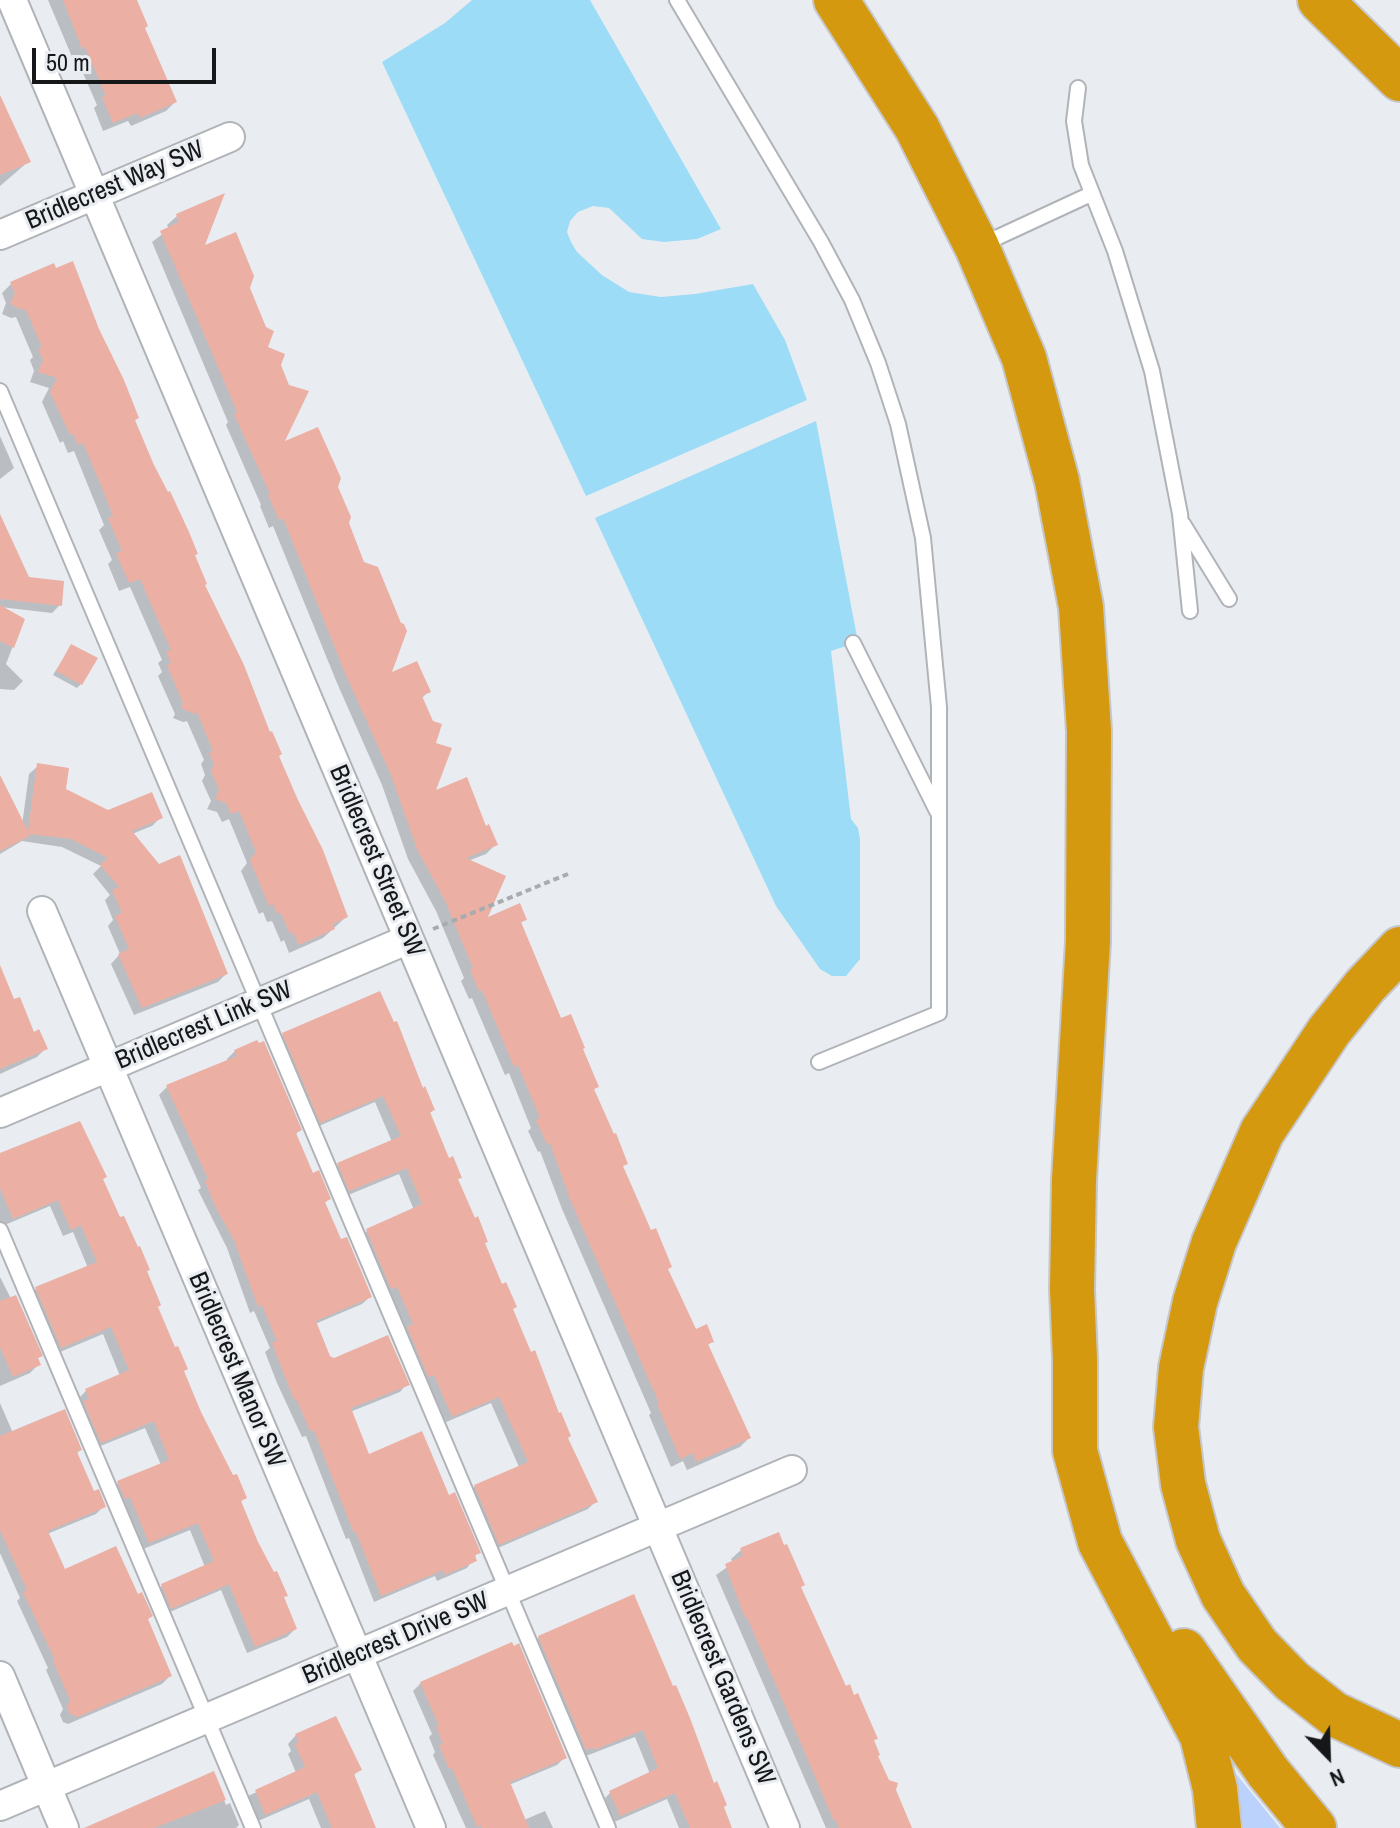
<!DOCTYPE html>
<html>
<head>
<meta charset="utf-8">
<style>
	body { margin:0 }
	#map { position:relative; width:1400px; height:1828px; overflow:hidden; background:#e9edf2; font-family:"Archivo Narrow",sans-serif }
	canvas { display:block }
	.north { position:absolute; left:1288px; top:1716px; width:80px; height:80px; -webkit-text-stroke:6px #e9edf2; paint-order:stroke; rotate:157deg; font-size:22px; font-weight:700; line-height:32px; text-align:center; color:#161719 }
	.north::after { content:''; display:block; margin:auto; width:28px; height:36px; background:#161719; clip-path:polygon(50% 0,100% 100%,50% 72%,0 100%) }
	.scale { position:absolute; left:32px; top:48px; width:184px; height:36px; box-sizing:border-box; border:4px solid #161719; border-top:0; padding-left:10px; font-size:24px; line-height:28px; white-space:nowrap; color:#161719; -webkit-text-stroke:6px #e9edf2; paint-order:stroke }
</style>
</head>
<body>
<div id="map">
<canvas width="1400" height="1828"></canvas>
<div class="north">N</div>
<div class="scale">50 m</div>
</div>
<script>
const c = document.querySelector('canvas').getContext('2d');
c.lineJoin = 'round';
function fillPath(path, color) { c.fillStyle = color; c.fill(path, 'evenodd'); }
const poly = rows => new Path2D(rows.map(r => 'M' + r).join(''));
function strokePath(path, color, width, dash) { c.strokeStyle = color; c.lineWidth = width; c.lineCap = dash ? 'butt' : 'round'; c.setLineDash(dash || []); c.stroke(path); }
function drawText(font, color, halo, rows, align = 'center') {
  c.font = font + ' "Archivo Narrow",sans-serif'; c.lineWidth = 6; c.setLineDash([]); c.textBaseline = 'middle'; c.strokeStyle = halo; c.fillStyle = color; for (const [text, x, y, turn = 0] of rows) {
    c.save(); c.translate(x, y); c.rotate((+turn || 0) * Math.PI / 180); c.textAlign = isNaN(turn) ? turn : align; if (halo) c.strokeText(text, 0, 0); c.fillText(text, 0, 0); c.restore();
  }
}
const green = poly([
	[1233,1770,1280,1828,1235,1828]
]);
const water = poly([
	[472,0,590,0,721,229,697,239,664,242,642,239,609,208,593,206,578,212,570,221,567,232,571,242,577,252,602,275,629,292,661,297,695,294,753,284,785,340,807,400,586,496,382,62,445,23],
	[816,421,858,642,831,651,851,819,858,828,860,839,860,959,846,976,832,976,820,969,776,906,595,518]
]);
const shadow = poly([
	[48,0,135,0,143,29,175,102,166,111,131,126,128,121,103,131,94,108,97,105,75,55,72,57],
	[0,100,29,161,0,186],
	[177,216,202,249,247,288,266,348,279,365,281,445,336,487,389,676,428,692,421,699,433,744,432,794,485,828,495,845,486,854,468,861,484,921,524,920,520,924,560,1021,581,1049,597,1086,593,1090,626,1163,622,1167,667,1270,695,1332,712,1341,707,1346,749,1438,740,1447,687,1470,683,1461,671,1467,649,1415,651,1413,562,1209,540,1151,538,1152,528,1131,531,1128,509,1073,505,1075,472,998,469,999,461,981,464,978,436,911,408,859,382,785,337,683,273,526,269,528,260,506,261,505,226,425,228,422,152,242,169,229,167,225],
	[11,284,134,421,346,917,323,938,289,953,284,940,281,942,272,921,267,922,263,912,259,914,241,871,247,863,229,819,222,822,217,812,207,809,211,801,202,781,205,775,201,764,204,760,187,721,183,722,173,718,175,714,158,676,162,672,158,663,162,660,130,587,119,591,108,564,112,560,99,530,104,525,74,451,68,453,63,441,60,443,42,402,49,388,30,382,34,371,30,360,33,357,16,317,11,318,2,314,6,303,2,293],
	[0,436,14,468,0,479],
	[0,524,25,574,60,605,52,613,0,607],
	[0,608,23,620,6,664,23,681,14,690,0,689],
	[71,646,81,684,77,688,53,675],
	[38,766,64,790,108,812,161,817,152,826,132,834,226,974,218,982,134,1015,111,964,120,954,108,926,113,920,105,900,110,895,93,874,101,866,62,847,22,841,0,854,0,779,22,825,29,774],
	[0,970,13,1001,45,1049,37,1057,0,1074],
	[393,1025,422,1090,433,1110,429,1114,456,1181,566,1438,596,1501,588,1509,491,1551,467,1494,475,1486,519,1467,491,1403,444,1423,359,1239,367,1231,414,1210,399,1174,341,1198,331,1172,339,1164,392,1142,375,1102,312,1129,276,1042,284,1034],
	[235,1051,300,1130,295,1135,312,1175,329,1198,324,1203,340,1242,370,1297,362,1304,315,1324,329,1357,407,1384,400,1392,350,1412,368,1456,448,1498,478,1552,467,1568,437,1581,435,1576,374,1602,349,1538,346,1539,337,1516,306,1436,302,1437,277,1383,265,1352,270,1348,254,1311,250,1313,227,1248,198,1190,201,1188,159,1095,167,1087,228,1062,227,1059],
	[0,1156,102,1180,145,1272,156,1308,215,1447,244,1498,240,1503,295,1629,287,1637,247,1653,221,1590,163,1615,154,1593,162,1586,205,1567,190,1530,141,1550,110,1491,118,1483,161,1465,145,1428,93,1449,78,1399,86,1391,120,1376,103,1334,53,1355,28,1297,36,1289,88,1268,73,1232,63,1236,50,1206,0,1227],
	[0,1277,40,1356,36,1360,38,1365,30,1373,0,1386],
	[0,1403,13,1433,80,1450,76,1454,93,1493,104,1506,96,1514,47,1534,64,1572,146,1620,170,1676,162,1684,68,1724,63,1722,60,1715,63,1709,46,1670,48,1668,17,1601,20,1598,0,1553],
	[741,1550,799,1588,845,1688,873,1741,876,1756,909,1828,826,1828,716,1575,733,1563,731,1559],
	[633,1596,722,1808,730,1828,679,1828,667,1799,612,1823,602,1801,610,1793,650,1774,635,1737,586,1756,585,1753,578,1756,531,1645,539,1637],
	[421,1683,565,1757,557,1765,509,1785,524,1820,545,1811,553,1828,466,1828,433,1755,435,1752,429,1737,432,1734,413,1691],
	[296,1735,359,1770,353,1776,374,1828,321,1828,309,1799,251,1824,242,1803,250,1795,297,1775,288,1754,291,1751,288,1744],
	[213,1774,226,1805,230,1803,239,1825,236,1828,110,1828]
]);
const building = poly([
	[63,0,137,0,148,26,145,28,177,102,140,118,138,113,113,123,102,97,106,96,85,47,82,49],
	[0,95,31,162,0,175],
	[225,193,205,245,236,232,254,276,250,288,266,327,274,331,268,347,285,354,281,365,289,385,309,391,285,441,318,427,341,478,338,487,351,517,349,523,364,562,378,567,401,623,404,624,407,631,392,672,417,661,431,692,422,696,433,721,442,724,436,743,452,748,436,790,467,777,486,826,489,824,498,845,466,858,506,876,488,917,520,903,527,920,521,922,561,1018,571,1014,585,1048,583,1049,599,1087,594,1089,614,1134,616,1133,628,1164,623,1166,651,1230,656,1228,672,1267,668,1269,696,1329,707,1324,714,1342,708,1344,751,1438,696,1462,693,1453,680,1459,657,1404,659,1403,570,1199,550,1143,547,1144,536,1120,540,1118,518,1065,514,1067,482,990,479,991,470,970,473,968,445,901,417,849,391,775,345,673,283,518,279,520,268,495,270,494,234,414,237,412,224,381,160,231,179,222,176,214],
	[73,261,99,329,124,380,139,418,135,420,154,465,168,492,170,491,189,532,198,554,195,555,207,584,205,585,244,665,270,732,272,731,282,754,279,756,298,800,323,850,348,917,333,924,335,929,299,945,293,932,290,934,281,913,277,914,273,904,269,906,250,860,256,852,239,811,231,814,226,803,215,799,219,790,211,771,214,764,209,753,213,751,197,712,194,714,181,708,183,703,167,665,171,663,166,652,171,650,140,579,129,583,116,553,122,551,108,518,113,516,105,495,83,443,78,445,73,433,70,435,50,392,57,378,38,372,43,360,38,349,42,347,25,308,22,310,10,304,15,293,10,282,54,263,56,268],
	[0,514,29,577,64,581,62,606,0,599],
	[0,605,25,619,14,648,0,641],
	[71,644,98,658,82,685,56,671],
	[37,763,69,768,66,789,108,810,152,792,163,818,132,831,159,864,180,855,228,974,142,1008,118,954,129,949,115,916,122,913,112,890,119,887,100,865,108,858,71,839,29,834,30,836,0,851,0,775,28,831],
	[0,965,14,999,20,997,34,1032,39,1029,48,1049,0,1069],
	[380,991,394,1022,397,1021,423,1088,425,1086,435,1110,430,1112,449,1158,453,1156,462,1178,458,1179,475,1218,478,1216,488,1242,485,1243,502,1284,506,1282,517,1307,513,1309,531,1352,535,1350,559,1413,561,1412,571,1436,568,1438,598,1502,499,1545,474,1485,528,1462,499,1397,452,1417,434,1375,428,1377,407,1327,413,1324,397,1287,391,1289,366,1229,422,1204,407,1168,349,1191,337,1163,401,1136,383,1096,320,1123,282,1033],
	[257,1040,259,1043,264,1041,302,1130,296,1133,313,1173,319,1170,331,1199,325,1202,341,1239,347,1237,372,1297,316,1321,330,1356,334,1358,388,1335,410,1385,351,1408,369,1454,422,1431,449,1495,455,1492,481,1553,475,1555,477,1561,445,1575,443,1570,381,1596,356,1532,354,1533,344,1508,314,1430,310,1431,296,1398,294,1400,272,1343,277,1341,262,1305,258,1307,234,1240,215,1206,205,1181,208,1179,166,1085,237,1056,234,1050],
	[80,1121,107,1177,103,1179,120,1217,124,1216,138,1247,140,1246,150,1270,147,1271,161,1305,158,1307,175,1347,178,1346,188,1369,184,1371,201,1412,233,1475,237,1474,247,1498,241,1501,258,1542,274,1572,277,1571,288,1596,284,1597,297,1629,255,1647,229,1584,171,1609,161,1584,214,1561,198,1523,149,1543,130,1497,125,1499,117,1481,169,1460,154,1421,101,1443,83,1401,89,1399,85,1389,129,1370,111,1327,61,1348,35,1287,97,1262,81,1225,71,1230,58,1200,13,1219,0,1188,0,1153],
	[16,1295,43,1356,38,1358,41,1365,13,1377,0,1347,0,1301],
	[65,1409,82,1450,77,1452,94,1491,99,1489,106,1507,48,1531,65,1569,116,1546,138,1594,142,1592,153,1616,148,1619,172,1676,78,1717,70,1714,67,1706,70,1700,53,1661,55,1660,23,1592,27,1590,0,1530,0,1436],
	[779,1532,784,1545,787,1544,805,1585,801,1587,846,1686,850,1684,854,1695,858,1693,878,1739,874,1740,880,1755,878,1756,889,1780,898,1783,896,1790,912,1828,839,1828,836,1820,834,1821,747,1617,745,1618,725,1564,743,1556,740,1548],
	[634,1594,673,1686,676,1685,690,1718,714,1783,717,1781,727,1805,724,1807,732,1828,690,1828,675,1793,620,1816,609,1791,658,1768,643,1730,594,1750,593,1747,586,1750,538,1636],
	[512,1642,514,1646,519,1643,567,1758,510,1782,529,1828,482,1828,481,1825,477,1827,452,1768,449,1769,439,1745,443,1744,436,1727,439,1726,420,1682],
	[336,1716,362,1770,354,1774,376,1828,332,1828,317,1792,265,1815,255,1790,305,1767,295,1744,299,1742,295,1734],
	[214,1771,226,1800,154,1828,84,1828]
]);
const path = poly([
	[433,929,568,874]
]);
const service = poly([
	[677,0,821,242,852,300,878,363,898,424,923,538,939,707,939,1013,819,1062],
	[1078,88,1074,121,1081,165,1115,251,1152,371,1180,514,1190,611],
	[981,245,1091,194],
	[0,391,608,1828],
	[1183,524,1229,599],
	[853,643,937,811],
	[0,1230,253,1828]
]);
const minor = poly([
	[12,0,785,1828],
	[0,235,230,137],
	[42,911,431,1828],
	[0,1113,409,939],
	[0,1676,64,1828],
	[0,1806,792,1470]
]);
const motorway = poly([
	[836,0,917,128,977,247,1024,358,1057,481,1081,607,1089,731,1088,941,1074,1180,1072,1290,1075,1359,1075,1451,1100,1542,1202,1736,1215,1789,1219,1828],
	[1320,0,1400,79],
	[1400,949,1365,986,1329,1031,1262,1132,1214,1242,1195,1302,1181,1368,1176,1427,1183,1484,1198,1540,1223,1595,1257,1645,1292,1681,1334,1714,1400,1745],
	[1184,1651,1268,1772,1314,1828]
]);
const streetNames = [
	["Bridlecrest Way SW",115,186,-23],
	["Bridlecrest Street SW",376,861,67],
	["Bridlecrest Link SW",204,1026,-23],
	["Bridlecrest Manor SW",236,1370,67],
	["Bridlecrest Drive SW",396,1639,-23],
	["Bridlecrest Gardens SW",722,1678,67]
];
fillPath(green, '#bbd3fc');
fillPath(water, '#9ddcf6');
fillPath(shadow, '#0003');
fillPath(building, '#ecafa4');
strokePath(service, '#b0b3b8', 18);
strokePath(minor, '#b0b3b8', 32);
strokePath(motorway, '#c7c7c8', 48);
strokePath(path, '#a8abaf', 4, [6, 4]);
strokePath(service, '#fff', 14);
strokePath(minor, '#fff', 28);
strokePath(motorway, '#d4990f', 44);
drawText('26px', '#161719', '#e9edf2', streetNames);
</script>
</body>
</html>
